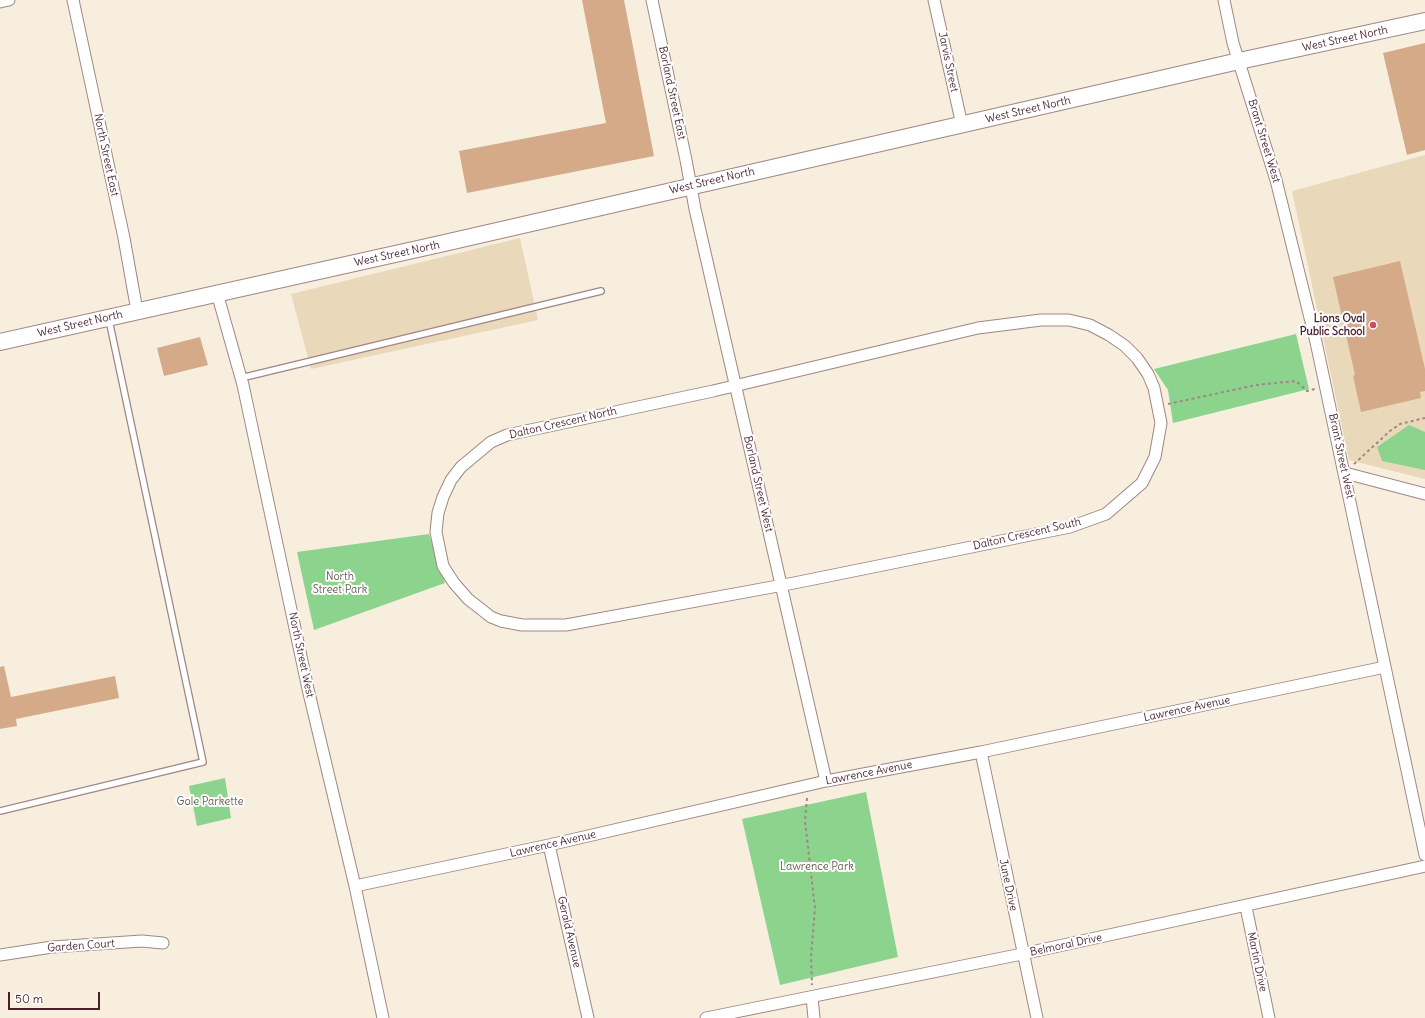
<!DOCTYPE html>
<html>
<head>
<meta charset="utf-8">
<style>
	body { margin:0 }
	#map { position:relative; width:1425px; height:1018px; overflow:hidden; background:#f7eede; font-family:Delius,sans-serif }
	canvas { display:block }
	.scale { position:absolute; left:8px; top:992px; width:92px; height:18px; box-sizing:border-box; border:2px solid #4a1f2b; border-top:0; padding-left:5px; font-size:12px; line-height:14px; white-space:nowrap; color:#4a1f2b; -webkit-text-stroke:3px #fff; paint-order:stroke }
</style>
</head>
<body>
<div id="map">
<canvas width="1425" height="1018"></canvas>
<div class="scale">50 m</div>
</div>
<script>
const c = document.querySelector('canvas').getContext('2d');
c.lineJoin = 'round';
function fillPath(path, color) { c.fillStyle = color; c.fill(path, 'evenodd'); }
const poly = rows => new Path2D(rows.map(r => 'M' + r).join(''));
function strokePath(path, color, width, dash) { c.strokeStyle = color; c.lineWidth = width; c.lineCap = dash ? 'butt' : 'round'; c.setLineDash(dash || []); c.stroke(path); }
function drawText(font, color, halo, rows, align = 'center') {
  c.font = font + ' Delius,sans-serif'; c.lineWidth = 4; c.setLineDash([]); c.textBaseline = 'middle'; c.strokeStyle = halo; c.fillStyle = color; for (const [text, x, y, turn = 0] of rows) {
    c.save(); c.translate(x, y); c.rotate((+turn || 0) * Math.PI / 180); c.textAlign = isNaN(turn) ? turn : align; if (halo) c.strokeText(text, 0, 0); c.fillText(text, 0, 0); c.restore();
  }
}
const built = poly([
	[1425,155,1425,479,1349,460,1292,191],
	[520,238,538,320,311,369,291,294]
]);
const green = poly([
	[1296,334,1309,389,1173,423,1168,390,1154,369],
	[1409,425,1425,432,1425,470,1382,461,1377,447],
	[429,534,445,583,314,630,297,552],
	[225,778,231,818,197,826,189,786],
	[866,792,898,957,780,985,742,819]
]);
const building = poly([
	[582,0,624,0,654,156,467,193,459,151,606,123],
	[1425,43,1425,150,1407,155,1383,53],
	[1400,261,1425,369,1425,391,1420,392,1421,398,1361,412,1353,376,1355,375,1333,277],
	[200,337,208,365,164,376,157,348],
	[4,666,11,697,115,676,119,698,16,719,17,726,0,729,0,667]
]);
const path = poly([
	[1168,404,1256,385,1296,381,1307,391,1315,389],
	[1354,464,1390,431,1400,424,1425,418],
	[807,798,805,821,815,908,811,957,812,985]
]);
const lane = poly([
	[241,378,601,291],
	[0,811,203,762,109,320]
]);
const street = poly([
	[73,0,124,238,137,311],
	[652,0,686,160,695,209,826,781],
	[934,0,962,125],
	[1224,0,1233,43,1276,180,1316,342,1425,855],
	[0,2,9,0],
	[217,293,243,385,308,689,355,886,383,1018],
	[1041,320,1069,320,1090,325,1109,335,1125,346,1137,358,1148,374,1154,388,1161,423,1155,457,1142,483,1106,514,1070,527,794,583,566,625,522,625,501,621,491,617,468,599,454,583,443,566,436,532,438,513,443,497,451,480,461,467,491,442,507,435,713,391,978,328,1041,320],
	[1345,473,1425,494],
	[981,752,1037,1018],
	[549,845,588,1018],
	[355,886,549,845,826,781,981,752,1385,667],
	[1246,907,1269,1018],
	[0,955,52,947,142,941,163,943],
	[812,997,814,1018],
	[706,1018,1022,954,1425,866]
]);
const secondary = poly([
	[0,342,440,244,1239,61,1425,21]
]);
const markers = [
	[1373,325,4,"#d1495b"]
];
const streetNames = [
	["West Street North",1345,39,-12],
	["Jarvis Street",948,62,78],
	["Borland Street East",672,93,78],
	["West Street North",1028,110,-13],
	["Brant Street West",1264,141,73],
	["North Street East",106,155,78],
	["West Street North",712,181,-13],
	["West Street North",397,254,-12],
	["West Street North",80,324,-13],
	["Dalton Crescent North",563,423,-13],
	["Brant Street West",1341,456,78],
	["Borland Street West",758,484,77],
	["Dalton Crescent South",1027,534,-13],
	["North Street West",301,655,78],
	["Lawrence Avenue",1187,709,-12],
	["Lawrence Avenue",869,773,-11],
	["Lawrence Avenue",553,844,-13],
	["June Drive",1008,885,78],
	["Gerald Avenue",569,932,77],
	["Belmoral Drive",1066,945,-12],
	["Garden Court",81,946,-4],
	["Martin Drive",1257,962,78]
];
const poiNames = [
	["Lions Oval",1365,319],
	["Public School",1365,332]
];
const parkNames = [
	["North",340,577],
	["Street Park",340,590],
	["Gole Parkette",210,802],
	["Lawrence Park",817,867]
];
fillPath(built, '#ead8ba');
fillPath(green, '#8cd48e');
fillPath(building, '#d4aa89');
strokePath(lane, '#a08684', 8);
strokePath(street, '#a08684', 13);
strokePath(secondary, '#a08684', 18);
strokePath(path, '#a08684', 2, [3, 3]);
strokePath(lane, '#fff', 5.5);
strokePath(street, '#fff', 11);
strokePath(secondary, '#fff', 16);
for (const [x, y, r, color] of markers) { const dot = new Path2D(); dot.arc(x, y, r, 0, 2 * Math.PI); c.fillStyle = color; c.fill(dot); strokePath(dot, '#fff', 1.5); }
drawText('11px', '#4a1f2b', '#fff', streetNames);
drawText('bold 11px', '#4a1f2b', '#fff', poiNames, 'right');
drawText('11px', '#615e4e', '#fff', parkNames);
</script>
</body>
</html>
